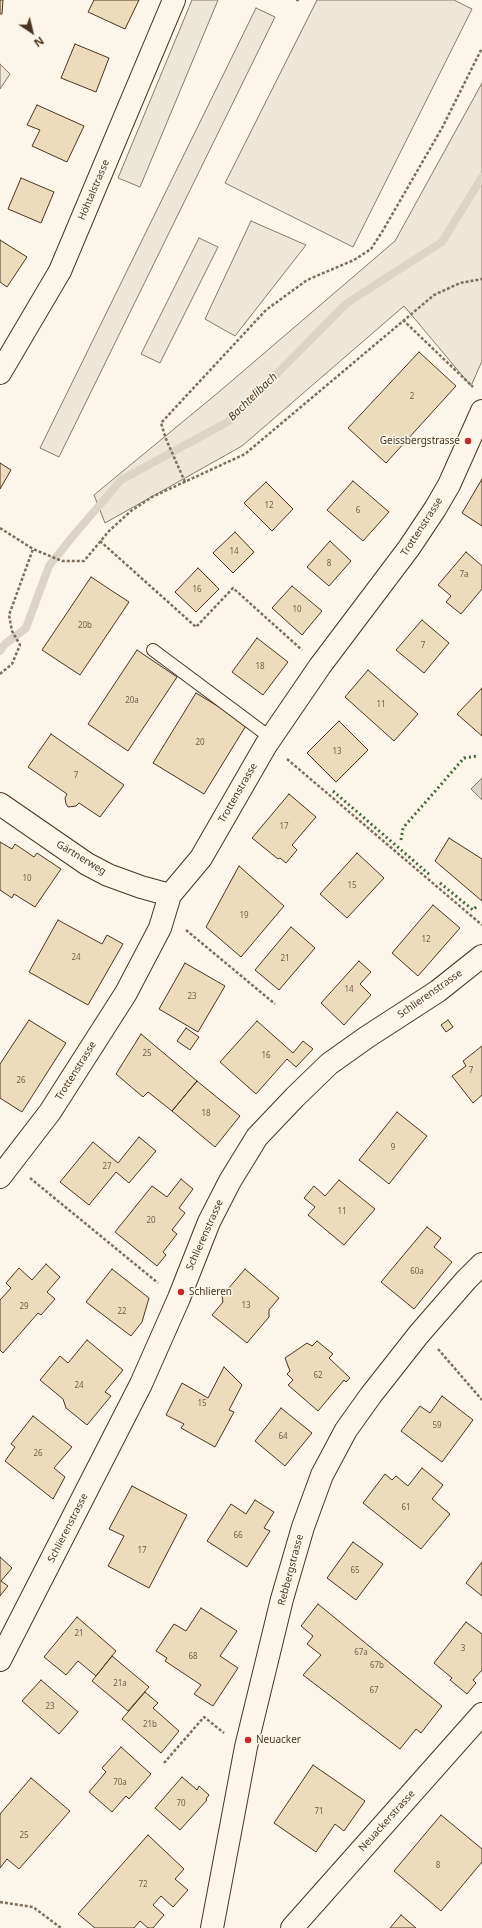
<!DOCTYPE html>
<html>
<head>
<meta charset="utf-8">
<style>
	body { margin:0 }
	#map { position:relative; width:482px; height:1928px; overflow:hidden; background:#fbf6e9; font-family:"Noto Sans",sans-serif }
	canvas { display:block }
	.north { position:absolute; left:12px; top:12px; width:40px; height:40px; -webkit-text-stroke:3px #fbf6e9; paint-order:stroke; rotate:145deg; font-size:11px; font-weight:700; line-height:16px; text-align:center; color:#4a3520 }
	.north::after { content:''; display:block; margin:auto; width:14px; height:18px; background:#4a3520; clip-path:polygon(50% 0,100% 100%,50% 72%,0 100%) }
</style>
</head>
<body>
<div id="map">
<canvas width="482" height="1928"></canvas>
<div class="north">N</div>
</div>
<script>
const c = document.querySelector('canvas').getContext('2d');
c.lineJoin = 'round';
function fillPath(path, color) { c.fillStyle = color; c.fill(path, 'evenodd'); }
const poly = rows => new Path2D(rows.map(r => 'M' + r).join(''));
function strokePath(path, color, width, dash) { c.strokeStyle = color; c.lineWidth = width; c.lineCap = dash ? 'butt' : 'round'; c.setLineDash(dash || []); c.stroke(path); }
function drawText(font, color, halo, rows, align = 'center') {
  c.font = font + ' "Noto Sans",sans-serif'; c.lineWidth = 3; c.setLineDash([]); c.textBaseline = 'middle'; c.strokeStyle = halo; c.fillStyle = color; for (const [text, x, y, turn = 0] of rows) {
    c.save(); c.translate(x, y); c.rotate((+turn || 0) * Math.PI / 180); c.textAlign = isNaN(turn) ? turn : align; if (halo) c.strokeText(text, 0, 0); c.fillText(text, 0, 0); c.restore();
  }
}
const green = poly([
	[317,0,454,0,472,9,353,247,225,183,317,0],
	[256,8,275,17,59,457,40,448,256,8],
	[0,64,10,74,0,89,0,64],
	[482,83,482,361,471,386,404,306,242,446,105,523,94,495,220,391,395,241,482,83],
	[251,221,306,245,235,336,205,319,251,221],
	[199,238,218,247,160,363,141,354,199,238]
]);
const parking = poly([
	[192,0,218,0,140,187,118,178,192,0]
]);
const water = poly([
	[482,778,482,800,471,789,482,778]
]);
const stream = poly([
	[0,651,5,644,26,628,49,566,73,536,121,480,231,420,347,303,442,242,482,177]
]);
const building = poly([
	[0,0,3,0,2,14,0,14,0,0],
	[94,0,139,0,125,29,88,12,94,0],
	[75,44,109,58,96,92,61,78,75,44],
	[37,105,84,126,67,162,32,146,40,130,27,125,37,105],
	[21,178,54,192,41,223,8,209,21,178],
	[0,240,27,257,7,287,0,282,0,240],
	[419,352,456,386,386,463,348,428,419,352],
	[0,463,11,470,0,489,0,463],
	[482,479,482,526,462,513,482,479],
	[353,481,389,512,363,541,327,510,353,481],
	[266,482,293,509,272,531,244,503,266,482],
	[235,532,254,552,233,573,213,553,235,532],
	[330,541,351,561,329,586,307,567,330,541],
	[466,552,482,566,482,589,461,614,446,602,451,596,438,585,466,552],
	[198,568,219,589,196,612,175,592,198,568],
	[91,577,129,602,80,675,42,650,91,577],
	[292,586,322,611,302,635,272,608,292,586],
	[422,620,449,643,424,673,396,650,422,620],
	[257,638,288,662,263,695,232,672,257,638],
	[137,650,177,677,128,751,88,724,137,650],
	[368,670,418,714,394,741,345,697,368,670],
	[482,688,482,736,457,714,482,688],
	[196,693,247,724,204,794,153,763,196,693],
	[339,721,368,750,336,782,307,753,339,721],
	[51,734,124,785,100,817,79,803,76,806,68,807,66,804,65,798,67,794,28,767,51,734],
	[289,794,316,817,292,845,297,850,286,863,280,858,278,859,252,838,289,794],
	[449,838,482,859,482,901,435,861,449,838],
	[0,842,12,849,15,844,34,857,37,853,61,869,35,907,14,894,12,898,0,890,0,842],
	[357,853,384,878,347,918,320,894,357,853],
	[239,866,284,906,241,957,206,927,239,866],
	[433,905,460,928,418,976,392,953,433,905],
	[58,920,102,944,107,935,123,944,88,1005,29,972,58,920],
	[291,927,315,948,279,990,255,970,291,927],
	[359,961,371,972,360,984,371,995,344,1025,321,1003,359,961],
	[185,963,225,986,198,1032,159,1009,185,963],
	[29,1020,66,1043,22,1112,0,1098,0,1064,29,1020],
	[448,1020,453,1027,446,1032,441,1025,448,1020],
	[257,1021,293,1053,303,1041,313,1049,296,1067,287,1059,256,1094,220,1062,257,1021],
	[186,1028,199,1037,190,1050,177,1041,186,1028],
	[141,1034,197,1081,172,1111,148,1092,143,1097,116,1074,141,1034],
	[482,1046,482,1095,473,1103,452,1076,466,1066,463,1061,482,1046],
	[197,1081,240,1116,215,1147,172,1111,197,1081],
	[397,1112,427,1136,389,1184,359,1160,397,1112],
	[139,1137,156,1151,129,1183,116,1172,89,1205,60,1182,93,1142,118,1163,139,1137],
	[181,1179,193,1189,179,1208,185,1213,172,1230,177,1234,163,1252,166,1255,157,1266,115,1232,152,1186,167,1197,181,1179],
	[339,1180,375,1209,344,1245,308,1215,315,1207,304,1198,314,1186,325,1196,339,1180],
	[427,1227,441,1238,434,1247,452,1262,414,1309,381,1282,427,1227],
	[46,1264,60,1277,47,1292,55,1299,41,1315,38,1313,3,1353,0,1350,0,1300,11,1288,6,1283,19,1268,32,1280,46,1264],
	[112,1269,149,1298,142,1322,131,1336,86,1302,112,1269],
	[245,1269,279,1298,269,1310,269,1317,247,1343,212,1315,223,1302,222,1296,245,1269],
	[87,1340,123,1370,105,1392,111,1396,87,1425,66,1408,63,1399,40,1380,60,1356,68,1363,87,1340],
	[317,1341,333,1354,329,1358,350,1378,346,1382,344,1380,318,1411,288,1385,293,1380,287,1374,290,1371,285,1358,307,1343,312,1346,317,1341],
	[224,1367,242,1385,229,1410,234,1412,215,1447,181,1428,184,1424,166,1415,182,1383,208,1398,224,1367],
	[442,1396,473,1420,442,1462,401,1431,420,1406,430,1413,442,1396],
	[281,1408,312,1433,285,1466,255,1441,281,1408],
	[33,1416,72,1447,54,1468,65,1477,53,1499,5,1461,15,1447,11,1444,33,1416],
	[422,1468,443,1485,432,1499,450,1514,421,1549,363,1503,385,1474,392,1480,396,1476,408,1486,422,1468],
	[132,1486,187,1515,149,1588,108,1566,124,1536,109,1529,132,1486],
	[255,1500,274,1512,264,1528,270,1531,247,1567,207,1541,231,1504,246,1514,255,1500],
	[353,1542,383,1564,356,1600,327,1578,353,1542],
	[0,1557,12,1568,1,1581,8,1586,0,1596,0,1557],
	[482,1562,482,1596,466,1583,482,1562],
	[318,1604,442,1706,421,1733,416,1729,400,1749,303,1675,321,1655,307,1644,313,1636,301,1626,318,1604],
	[201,1608,237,1631,220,1656,238,1668,213,1706,194,1694,201,1685,165,1661,167,1658,156,1651,174,1624,186,1631,201,1608],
	[77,1617,116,1651,96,1676,78,1661,66,1675,44,1657,77,1617],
	[466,1622,482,1634,482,1670,473,1680,476,1683,467,1694,450,1680,452,1678,434,1663,466,1622],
	[112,1656,149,1687,128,1711,92,1681,112,1656],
	[41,1680,78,1712,59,1734,22,1701,41,1680],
	[145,1692,158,1703,153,1708,179,1731,161,1753,122,1719,145,1692],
	[121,1747,151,1774,129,1799,126,1796,112,1812,89,1792,106,1772,102,1768,121,1747],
	[313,1765,365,1801,344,1831,335,1824,316,1852,274,1823,313,1765],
	[182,1777,197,1790,199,1786,209,1795,206,1799,207,1800,180,1830,155,1808,182,1777],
	[31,1778,70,1811,19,1869,7,1859,0,1868,0,1814,31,1778],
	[441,1815,482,1849,482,1862,441,1911,394,1871,441,1815],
	[148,1835,184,1869,175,1879,188,1890,173,1907,161,1896,153,1905,164,1915,153,1928,148,1928,140,1921,134,1928,95,1928,78,1914,148,1835],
	[401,1915,416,1928,390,1928,401,1915]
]);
const path = poly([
	[296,0,300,0],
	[403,320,473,387],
	[185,482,166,439,161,423,266,310,307,280,354,260,371,249,382,232,442,128,482,48],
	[0,528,33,549],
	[100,541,196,627,233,588,302,650],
	[0,674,12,664,20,645,12,631,9,615,33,549,62,561,84,561,109,531,131,511,152,497,245,454,434,295,460,283,482,279],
	[287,759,482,925],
	[186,930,275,1004],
	[30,1178,158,1283],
	[438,1349,482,1400],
	[164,1763,204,1717,224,1733],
	[0,1902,33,1907,61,1928]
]);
const service = poly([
	[153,650,271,738]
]);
const minor = poly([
	[0,373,60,271,174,0],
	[0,804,87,864,108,875,141,887,170,895],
	[0,1177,50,1112,126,993,160,928,170,895,201,858,266,745,320,666,409,548,435,509,449,485,482,411],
	[0,1660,141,1384,179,1298,209,1222,230,1181,257,1137,295,1097,329,1064,367,1037,438,991,482,956],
	[212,1928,246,1747,282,1599,303,1527,322,1475,346,1430,371,1395,419,1334,466,1280,482,1264],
	[292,1928,482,1714]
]);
const hedge = poly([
	[333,791,430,875],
	[401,840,403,828,464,758,478,756],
	[440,883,473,910,478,905]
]);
const markers = [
	[468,441,4,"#c62828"],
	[181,1292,4,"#c62828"],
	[248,1740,4,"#c62828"]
];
const numberNames = [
	["2",412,397],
	["12",269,506],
	["6",358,511],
	["14",234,552],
	["8",329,564],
	["7a",464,575],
	["16",197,590],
	["10",297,610],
	["20b",85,626],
	["7",423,646],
	["18",260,667],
	["20a",132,701],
	["11",381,705],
	["20",200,743],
	["13",337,752],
	["7",76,776],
	["17",284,827],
	["10",27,879],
	["15",352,886],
	["19",244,916],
	["12",426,940],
	["24",76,958],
	["21",285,959],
	["14",349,990],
	["23",192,997],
	["25",147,1054],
	["16",266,1056],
	["7",471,1071],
	["26",21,1081],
	["18",206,1114],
	["9",393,1148],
	["27",107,1167],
	["11",342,1212],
	["20",151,1221],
	["60a",417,1272],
	["13",246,1306],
	["29",24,1307],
	["22",122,1312],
	["62",318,1376],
	["24",79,1386],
	["15",202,1404],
	["59",437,1426],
	["64",283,1437],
	["26",38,1454],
	["61",406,1508],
	["66",238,1536],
	["17",142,1551],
	["65",355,1571],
	["21",79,1634],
	["3",463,1649],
	["67a",361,1653],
	["68",193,1657],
	["67b",377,1666],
	["21a",120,1684],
	["67",374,1691],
	["23",50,1707],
	["21b",150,1725],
	["70a",120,1783],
	["70",181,1804],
	["71",319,1812],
	["25",24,1836],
	["8",438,1866],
	["72",143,1885]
];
const streetNames = [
	["Höhtalstrasse",94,190,-67],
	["Trottenstrasse",422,527,-57],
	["Trottenstrasse",238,793,-60],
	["Gärtnerweg",81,858,31],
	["Schlierenstrasse",430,994,-35],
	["Trottenstrasse",76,1071,-58],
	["Schlierenstrasse",205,1235,-66],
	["Schlierenstrasse",68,1528,-63],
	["Rebbergstrasse",291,1570,-75],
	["Neuackerstrasse",387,1821,-48]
];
const poiNames = [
	["Geissbergstrasse",460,441,"right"],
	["Schlieren",189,1292],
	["Neuacker",256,1740]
];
const waterNames = [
	["Bachtelibach",253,397,-44]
];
fillPath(green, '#ede6d9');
strokePath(green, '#887966', 1);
fillPath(parking, '#ede7d9');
strokePath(parking, '#887966', 1);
fillPath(water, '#dcd4c6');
strokePath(water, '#887966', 1);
strokePath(stream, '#dcd4c6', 8);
fillPath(building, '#ecdcbc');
strokePath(building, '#4a3520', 1);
strokePath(service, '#4a3520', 14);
strokePath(minor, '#4a3520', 24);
strokePath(path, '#7f6f5c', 2.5, [3, 2]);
strokePath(service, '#fbf6e9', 12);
strokePath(minor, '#fbf6e9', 22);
strokePath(hedge, '#436837', 3, [2, 3]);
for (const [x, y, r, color] of markers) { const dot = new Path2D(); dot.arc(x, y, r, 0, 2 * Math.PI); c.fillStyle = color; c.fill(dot); strokePath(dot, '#fbf6e9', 1.5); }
drawText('8px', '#725f47', null, numberNames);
drawText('10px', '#4a3520', '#fbf6e9', streetNames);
drawText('10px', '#4a3520', '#fbf6e9', poiNames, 'left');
drawText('italic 11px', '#4a3520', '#fbf6e9', waterNames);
</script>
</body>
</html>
